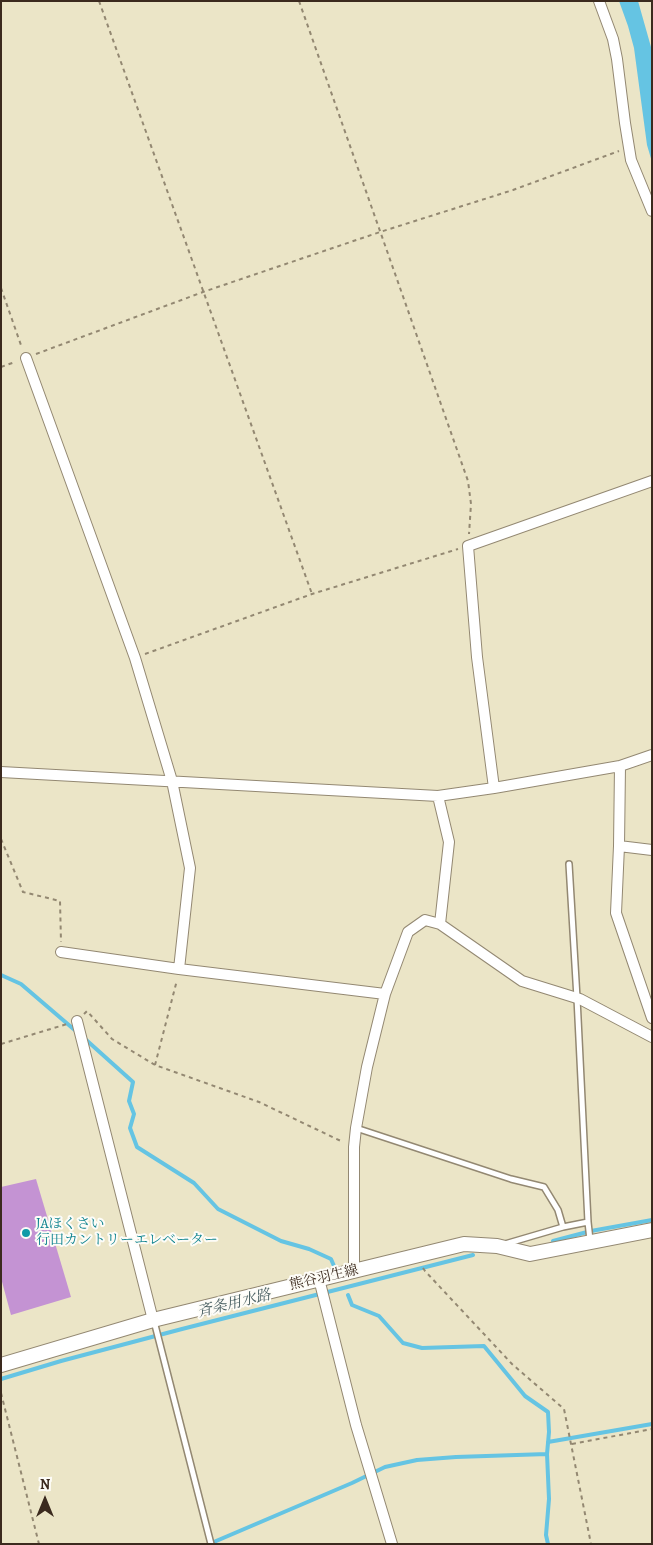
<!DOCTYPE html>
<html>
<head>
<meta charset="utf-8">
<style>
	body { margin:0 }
	#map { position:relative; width:653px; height:1545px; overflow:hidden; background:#ebe5c7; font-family:Alegreya,serif }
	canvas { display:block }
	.frame { position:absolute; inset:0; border:2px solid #3b2a1e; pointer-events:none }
	.north { position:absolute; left:20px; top:1475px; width:50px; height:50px; -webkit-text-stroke:4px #fdfcf7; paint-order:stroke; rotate:0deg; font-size:14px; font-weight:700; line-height:20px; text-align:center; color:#3b2a1e }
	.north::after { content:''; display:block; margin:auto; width:18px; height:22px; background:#3b2a1e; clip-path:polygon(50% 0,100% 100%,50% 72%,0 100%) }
</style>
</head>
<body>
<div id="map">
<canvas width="653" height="1545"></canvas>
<div class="frame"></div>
<div class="north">N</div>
</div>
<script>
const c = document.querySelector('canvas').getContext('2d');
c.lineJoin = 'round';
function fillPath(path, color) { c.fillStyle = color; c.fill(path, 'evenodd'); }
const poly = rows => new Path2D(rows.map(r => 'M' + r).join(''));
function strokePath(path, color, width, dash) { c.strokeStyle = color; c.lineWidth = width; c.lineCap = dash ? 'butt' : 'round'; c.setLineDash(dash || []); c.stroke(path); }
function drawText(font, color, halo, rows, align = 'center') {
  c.font = font + ' Alegreya,"Noto Serif JP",serif'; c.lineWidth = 4; c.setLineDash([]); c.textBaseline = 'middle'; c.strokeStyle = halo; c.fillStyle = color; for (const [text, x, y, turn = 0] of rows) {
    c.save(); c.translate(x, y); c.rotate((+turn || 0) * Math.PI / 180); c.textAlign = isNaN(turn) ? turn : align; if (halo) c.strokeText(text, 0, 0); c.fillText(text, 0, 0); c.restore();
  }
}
const water = poly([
	[619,1,638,1,651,47,652,162,647,145,634,48,628,26]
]);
const stream = poly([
	[1,975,21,984,77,1032],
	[84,1038,133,1082,129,1101,134,1114,130,1128,137,1147,194,1183,218,1209,281,1241,309,1249,331,1259,334,1266],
	[553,1241,591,1231,652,1220],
	[348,1295,352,1305,379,1316,403,1343,422,1348,484,1346,525,1396,548,1412,549,1432,547,1454,549,1499,546,1535,548,1544],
	[1,1379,61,1361,182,1329,473,1255],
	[548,1442,652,1424],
	[209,1544,352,1483,385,1467,417,1460,456,1457,547,1454]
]);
const building = poly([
	[36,1179,71,1297,11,1315,1,1278,1,1187]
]);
const path = poly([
	[99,1,312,594],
	[299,1,468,481,471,504,469,534],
	[1,288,22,348],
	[36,354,203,292,380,232,513,190,619,151],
	[1,367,15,362],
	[145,654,312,594,458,549],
	[1,839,23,892,60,901,61,942],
	[84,1014,87,1011,112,1039,155,1065,259,1102,343,1142],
	[1,1044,67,1024],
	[155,1065,177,980],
	[423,1268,425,1271,512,1364,564,1409,591,1544],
	[1,1393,39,1544],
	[572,1444,652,1429]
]);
const lane = poly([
	[569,864,577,998,588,1222],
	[356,1128,511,1179,544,1187,558,1210,563,1227],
	[505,1244,563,1227,588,1222,590,1240],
	[154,1321,211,1544]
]);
const street = poly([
	[599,1,613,39,617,59,625,123,631,160,652,211],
	[26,358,135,658,172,781,190,868,179,969],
	[652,481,468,546,477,657,494,788,620,766,619,846,616,913,652,1018],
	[620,766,652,755],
	[1,772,438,796,494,788],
	[438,796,449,842,440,924],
	[619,846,652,850],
	[61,952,179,969,385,994],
	[77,1021,153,1320],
	[354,1271,354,1147,356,1128,367,1067,385,994,408,932,425,920,440,924,522,981,580,999,652,1037],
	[319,1279,356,1425,392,1544]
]);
const secondary = poly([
	[1,1365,153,1320,464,1244,497,1246,530,1254,652,1230]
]);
const markers = [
	[26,1233,5,"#0f9aa8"]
];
const cultureNames = [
	["JAほくさい",36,1225],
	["行田カントリーエレベーター",36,1241]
];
const streetNames = [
	["熊谷羽生線",324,1278,-13]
];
const waterNames = [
	["斉条用水路",234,1304,-14]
];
fillPath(water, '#65c4e3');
strokePath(stream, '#65c4e3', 4);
fillPath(building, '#c493d3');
strokePath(lane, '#938872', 8);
strokePath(street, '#938872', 12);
strokePath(secondary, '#938872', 16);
strokePath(path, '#938872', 2, [4, 4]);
strokePath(lane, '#fff', 5);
strokePath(street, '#fff', 10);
strokePath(secondary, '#fff', 14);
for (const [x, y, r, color] of markers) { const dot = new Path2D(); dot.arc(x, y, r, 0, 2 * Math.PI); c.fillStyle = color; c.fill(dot); strokePath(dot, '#fdfcf7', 2); }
drawText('14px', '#0d838f', '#fdfcf7', cultureNames, 'left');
drawText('14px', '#3b2a1e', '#fdfcf7', streetNames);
drawText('italic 15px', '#4a6063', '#fdfcf7', waterNames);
</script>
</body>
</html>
